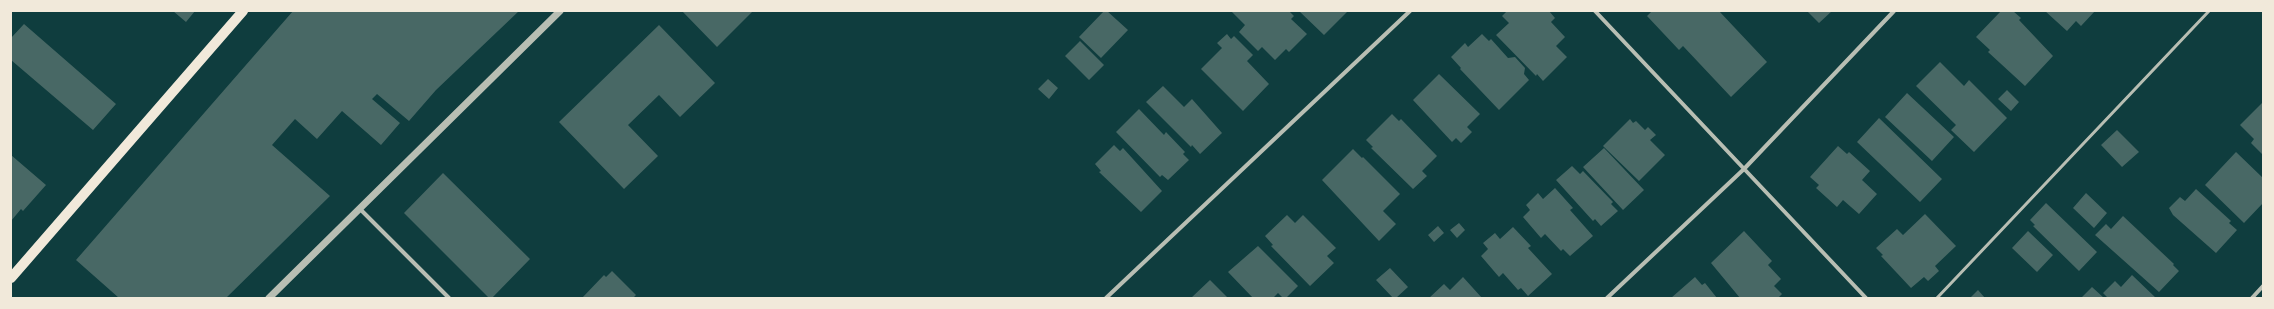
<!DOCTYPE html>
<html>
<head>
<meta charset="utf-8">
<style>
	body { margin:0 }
	#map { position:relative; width:2274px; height:309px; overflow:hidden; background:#0f3d3e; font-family:"Exo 2",sans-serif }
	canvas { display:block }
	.frame { position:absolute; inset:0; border:12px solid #f1e9da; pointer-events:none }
</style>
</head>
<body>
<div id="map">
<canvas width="2274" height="309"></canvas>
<div class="frame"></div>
</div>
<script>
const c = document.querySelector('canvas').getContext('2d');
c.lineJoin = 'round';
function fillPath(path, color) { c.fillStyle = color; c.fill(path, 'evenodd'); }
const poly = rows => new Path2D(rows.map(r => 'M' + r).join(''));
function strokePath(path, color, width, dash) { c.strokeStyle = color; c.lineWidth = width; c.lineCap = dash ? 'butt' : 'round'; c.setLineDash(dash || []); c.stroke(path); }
const building = poly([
	[173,11,195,11,186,22],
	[293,11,519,11,436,90,409,121,377,94,372,99,400,123,381,145,342,111,317,139,295,119,272,145,330,196,226,298,119,298,76,260],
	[682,11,753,11,717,47],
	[1104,11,1107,11,1128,30,1101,58,1079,37],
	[1231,11,1289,11,1294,16,1291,19,1307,34,1289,52,1286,49,1275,60,1262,47,1258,51,1239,32,1245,25],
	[1299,11,1348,11,1324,35],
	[1507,11,1549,11,1555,18,1551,22,1565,37,1556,46,1567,57,1543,81,1537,74,1536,76,1496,35,1509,23,1502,16],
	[1652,11,1719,11,1767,62,1731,97,1683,46,1679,50,1647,16],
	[1807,11,1832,11,1819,23],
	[2001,11,2013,11,2021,18,2019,20,2053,56,2025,86,1988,52,1990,50,1976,37],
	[2045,11,2095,11,2081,26,2076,21,2067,31],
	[24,24,116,104,93,130,11,60,11,38],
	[659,25,715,83,680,117,659,95,628,125,658,156,624,189,559,122],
	[1227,34,1231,39,1234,36,1253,55,1247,61,1269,84,1243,111,1201,69,1222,48,1217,43],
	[1482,34,1489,41,1491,39,1508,58,1515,57,1525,68,1524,74,1529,80,1499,110,1460,69,1461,68,1451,57,1465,43,1468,47],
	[1080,41,1104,65,1089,80,1065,56],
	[1940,62,1964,86,1969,80,2007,118,1974,152,1951,130,1956,125,1916,86],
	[1439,74,1480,114,1467,127,1472,132,1461,143,1456,138,1452,142,1413,100],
	[1048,79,1058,88,1049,99,1038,89],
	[1163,86,1184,107,1192,99,1222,133,1200,154,1192,145,1191,147,1146,102],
	[2007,90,2019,102,2011,111,1998,99],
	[1907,93,1954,137,1932,161,1885,117],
	[2263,102,2263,155,2251,143,2254,139,2240,125],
	[1139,109,1164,135,1166,132,1185,152,1183,154,1189,160,1168,180,1162,175,1160,177,1116,132],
	[1392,114,1399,121,1401,119,1437,156,1422,171,1427,176,1413,189,1371,148,1373,147,1366,140],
	[1879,118,1942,179,1920,202,1857,142],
	[1630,119,1633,123,1636,121,1645,130,1648,127,1656,135,1650,140,1665,155,1639,181,1603,146],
	[2117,130,2139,152,2122,167,2101,145],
	[1114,145,1120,151,1123,148,1162,191,1141,212,1099,172,1101,171,1095,164],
	[1838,146,1847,154,1849,152,1870,171,1862,180,1877,194,1859,214,1843,200,1837,207,1816,188,1819,185,1810,177],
	[1604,148,1644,190,1623,210,1583,167],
	[1353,149,1362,158,1363,157,1400,194,1383,211,1396,224,1379,241,1322,180],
	[2236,152,2263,178,2263,203,2244,223,2205,185],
	[11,155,46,185,23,211,21,209,11,221],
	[1572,166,1580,174,1583,171,1613,202,1611,204,1618,211,1601,226,1595,219,1593,221,1556,180],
	[443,173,530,259,492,298,489,298,404,213],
	[1555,188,1573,208,1570,210,1593,236,1570,256,1563,249,1561,251,1545,234,1541,238,1523,217,1530,210,1526,205,1538,193,1543,199],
	[2196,189,2231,221,2229,223,2237,230,2216,253,2173,215,2169,208,2180,197,2185,201],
	[2086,193,2107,213,2094,228,2073,208],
	[2046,203,2097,252,2079,271,2033,226,2035,225,2030,220],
	[1925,214,1956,246,1935,266,1939,271,1928,281,1924,277,1911,288,1881,256,1883,255,1876,248,1897,229,1903,235],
	[1287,215,1295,223,1303,215,1336,248,1327,256,1334,263,1310,286,1271,246,1273,245,1265,236],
	[2123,216,2174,264,2173,265,2179,271,2159,292,2095,235,2106,224,2111,229],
	[1459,223,1465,230,1457,238,1450,230],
	[1438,226,1444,233,1434,242,1428,235],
	[1513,227,1531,246,1528,248,1552,274,1528,296,1521,288,1518,290,1503,273,1499,277,1481,256,1488,249,1483,243,1495,233,1500,239],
	[1744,231,1772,261,1768,265,1781,279,1774,286,1782,294,1778,298,1740,298,1711,263],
	[2028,231,2053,255,2037,272,2012,248],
	[1258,246,1298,286,1286,298,1283,298,1278,293,1273,298,1253,298,1228,272],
	[1390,268,1408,287,1396,298,1393,298,1376,280],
	[612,271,636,295,633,298,582,298,604,275,606,277],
	[2132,275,2156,298,2108,298,2103,293,2115,281,2121,287],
	[1463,277,1482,298,1429,298,1444,284,1450,290],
	[1695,277,1702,285,1705,283,1717,298,1671,298],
	[1210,280,1228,298,1191,298],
	[2092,287,2104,298,2081,298],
	[1978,290,1985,298,1970,298]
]);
const service = poly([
	[1937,298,2209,11]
]);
const minor = poly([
	[1595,11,1866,298],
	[360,209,449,298],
	[1106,298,1410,11],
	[1607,298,1744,169,1894,11],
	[2252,298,2263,286]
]);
const tertiary = poly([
	[269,298,560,11]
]);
const primary = poly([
	[11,278,243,11]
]);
fillPath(building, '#486865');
strokePath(service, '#b8beb3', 3);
strokePath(minor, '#b8beb3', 4);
strokePath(tertiary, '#b8beb3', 7);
strokePath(primary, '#f1e9da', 10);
</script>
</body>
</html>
